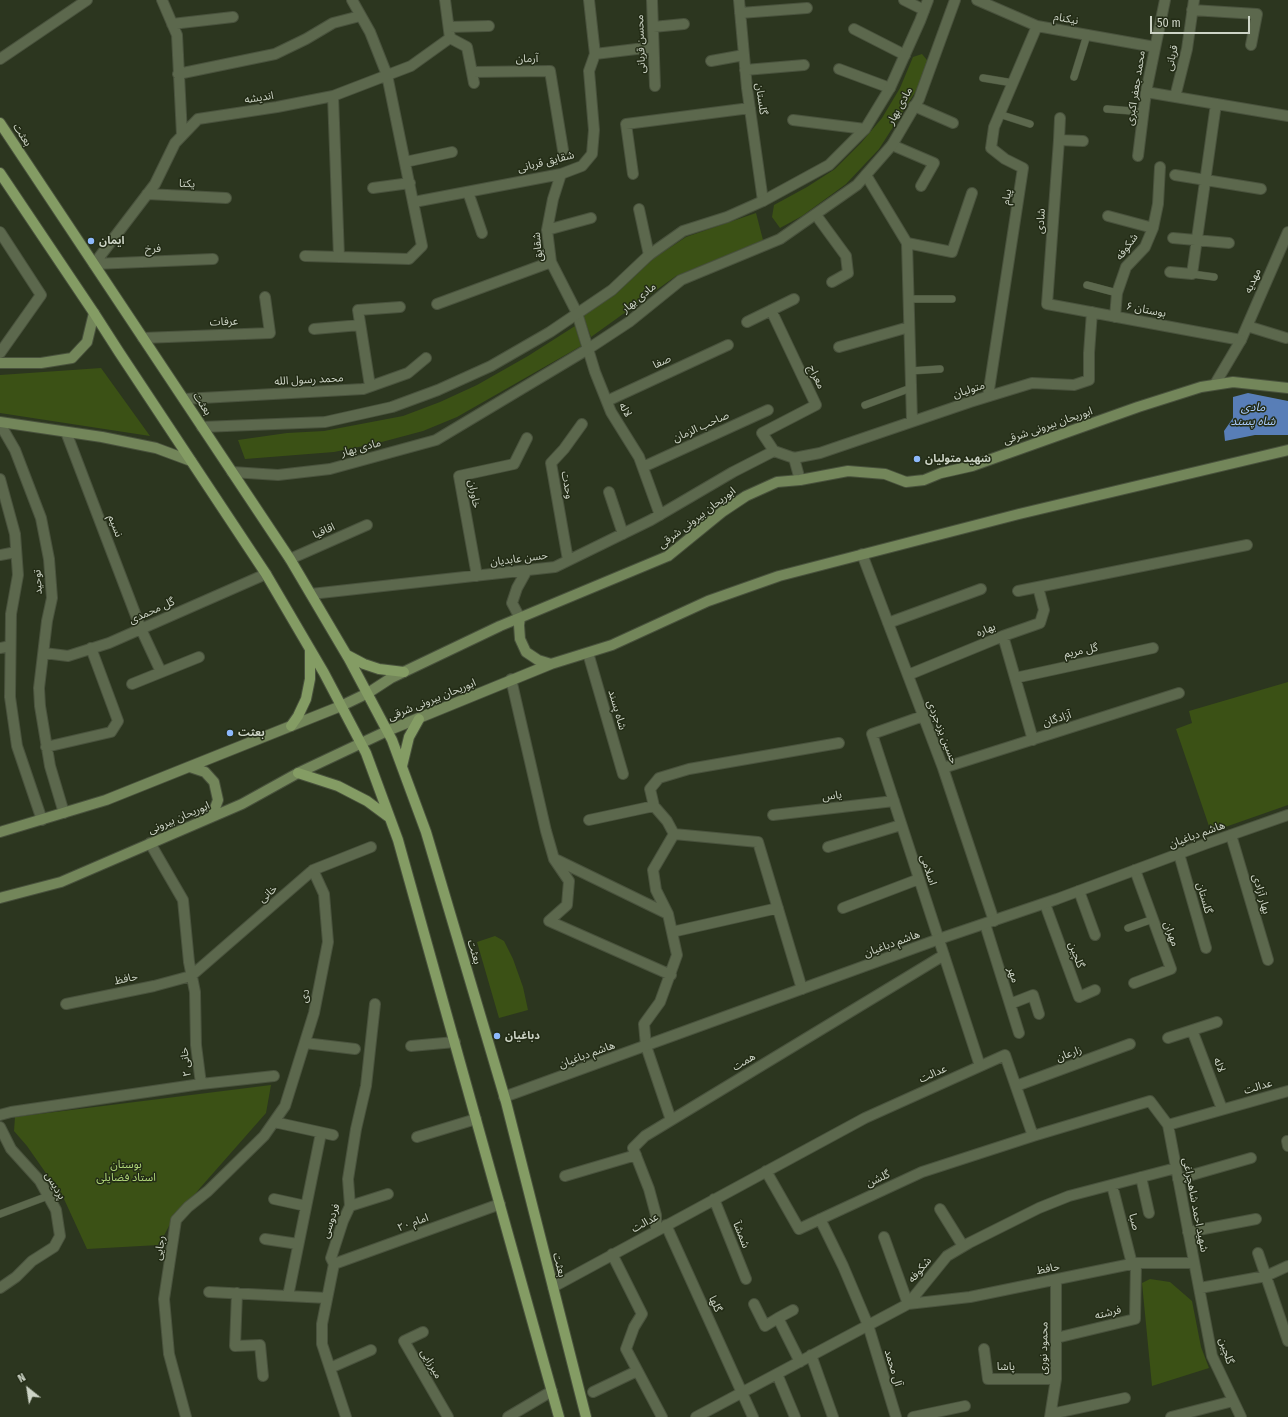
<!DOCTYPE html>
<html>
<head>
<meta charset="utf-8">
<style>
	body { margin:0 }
	#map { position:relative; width:1288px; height:1417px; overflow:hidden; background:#2c361f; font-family:"Fira Sans Condensed",sans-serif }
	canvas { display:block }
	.north { position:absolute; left:8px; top:1369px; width:40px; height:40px; -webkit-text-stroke:3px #232c16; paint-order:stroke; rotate:330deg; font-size:11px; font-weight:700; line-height:16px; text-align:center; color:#cdd4c6 }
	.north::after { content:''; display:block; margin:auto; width:14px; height:18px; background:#cdd4c6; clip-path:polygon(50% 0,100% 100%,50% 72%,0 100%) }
	.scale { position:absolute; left:1150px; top:16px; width:100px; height:18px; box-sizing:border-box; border:2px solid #cdd4c6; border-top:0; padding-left:5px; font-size:12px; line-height:14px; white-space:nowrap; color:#cdd4c6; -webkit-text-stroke:3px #232c16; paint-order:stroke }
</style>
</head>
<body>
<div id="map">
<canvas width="1288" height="1417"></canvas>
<div class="north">N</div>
<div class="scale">50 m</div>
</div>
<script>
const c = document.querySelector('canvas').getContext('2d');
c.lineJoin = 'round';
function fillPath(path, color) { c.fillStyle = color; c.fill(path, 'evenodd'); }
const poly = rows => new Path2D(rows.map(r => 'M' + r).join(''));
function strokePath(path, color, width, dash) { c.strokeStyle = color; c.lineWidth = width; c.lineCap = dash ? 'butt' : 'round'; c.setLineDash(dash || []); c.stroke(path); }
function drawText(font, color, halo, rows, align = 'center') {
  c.font = font + ' "Fira Sans Condensed","Noto Sans Arabic",sans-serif'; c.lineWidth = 3; c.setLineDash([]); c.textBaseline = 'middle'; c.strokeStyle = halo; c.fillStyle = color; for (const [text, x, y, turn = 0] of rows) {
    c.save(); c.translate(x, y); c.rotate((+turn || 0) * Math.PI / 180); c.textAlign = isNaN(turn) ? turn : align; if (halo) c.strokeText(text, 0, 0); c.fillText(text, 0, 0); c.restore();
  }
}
const green = poly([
	[922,54,932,66,879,149,846,184,802,216,780,228,772,217,774,205,807,187,835,169,861,143,882,118,900,88,913,57],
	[756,213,763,240,676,276,591,337,583,316,615,295,653,259,686,237],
	[575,326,581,346,457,417,423,431,378,443,334,452,245,459,238,440,287,433,324,431,403,416,440,402,477,385,528,356],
	[101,368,150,436,0,413,0,375],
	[1288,682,1288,805,1211,832,1176,729,1192,723,1189,711],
	[495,936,504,941,513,959,523,987,528,1010,499,1018,477,942],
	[271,1085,266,1113,200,1188,169,1226,159,1245,87,1249,64,1199,27,1146,14,1131,15,1117],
	[1150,1279,1170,1282,1192,1301,1201,1347,1209,1368,1152,1386,1142,1283]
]);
const water = poly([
	[1248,393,1288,401,1288,435,1255,435,1225,441,1224,431,1233,418,1233,397]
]);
const service = poly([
	[1074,77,1087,35],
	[983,78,1013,83],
	[1107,109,1144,112],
	[999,114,1030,124],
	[1192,274,1214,277],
	[1087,285,1117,293],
	[908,299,952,299],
	[910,371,940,369],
	[865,405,911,388],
	[1128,928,1153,919],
	[0,1214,48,1196]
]);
const minor = poly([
	[162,0,177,35,182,135],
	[589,0,595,54],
	[652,0,655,86],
	[739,0,747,88,763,201],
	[904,0,924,10],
	[977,0,1037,26,1155,47],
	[1192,10,1257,14,1251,45],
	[740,13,807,8],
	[172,24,233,17],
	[449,27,489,26],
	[653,27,684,24],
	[854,29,905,55],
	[450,38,467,47,474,83],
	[0,59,87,0],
	[711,61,744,55],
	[839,69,890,88],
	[745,70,804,65],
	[472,72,550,71,563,150],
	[178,74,275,54,306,39,333,23,360,16],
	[1146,92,1288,116],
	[333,96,339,257],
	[1175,97,1187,49,1194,0],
	[914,106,953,123],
	[1060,118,1059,140,1083,141],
	[793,120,865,129],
	[1059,140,1047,304,1241,340,1288,232],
	[892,145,934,163,921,186],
	[1138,156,1146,92,1165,0],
	[405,162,452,152],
	[561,174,553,199,547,230,551,262,577,313,595,372,611,412,639,457,660,515],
	[633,174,626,124,750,108],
	[866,175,907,243,952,252,972,193],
	[1175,175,1261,189],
	[373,188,410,183],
	[468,192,482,233],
	[147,194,226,198],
	[414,202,561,174,582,166,592,154,594,130,589,71,595,54,653,47],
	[639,209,649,255],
	[816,215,846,256,848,273,832,282],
	[1108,216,1153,228],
	[547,230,591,218],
	[0,232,41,295,0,353],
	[1173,238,1229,243],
	[907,243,912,421],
	[305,256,409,259,422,246,387,75,370,32,352,0],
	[94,264,155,184,175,143,198,119,277,107,333,96,411,66,450,38,445,0],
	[94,264,213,259],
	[1170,272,1192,274,1216,104],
	[437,304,551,262],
	[771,310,816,405,762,433,774,451,794,458],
	[1115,317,1117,293,1126,267,1145,247,1153,228,1158,204,1160,167],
	[747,322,794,299],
	[1247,326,1286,338],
	[314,329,360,325],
	[143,338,270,333,265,297],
	[839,347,909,327],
	[370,386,358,310,400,307],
	[988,396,1023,168,1005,159,991,148,994,127,1037,26],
	[184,399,363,389,408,373,426,358],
	[607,401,728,345],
	[0,424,15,450,41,518,49,559,52,598,47,621,39,688,40,706,50,766,64,813],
	[66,432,141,629,161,672],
	[794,458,820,453,970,402,1032,383,1074,385,1089,380,1089,353,1092,312],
	[794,458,800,480],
	[643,467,768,410],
	[0,479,15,534,18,575,11,614,10,697,17,746,42,820],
	[609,492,623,534],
	[862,554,943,768,994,921],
	[0,555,16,552],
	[290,559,367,525],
	[568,560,551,463,564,449,582,424],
	[477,576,459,476,514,464,527,438],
	[1018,591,1247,545],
	[311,594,555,567,651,520,733,472,774,451],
	[520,618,512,603,517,588,527,570],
	[888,623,981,589],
	[1003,636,1033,740],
	[0,648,10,646],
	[44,653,68,656,109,643,266,574],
	[588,653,623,774],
	[908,675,1003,636,1040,623,1044,610,1038,587],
	[1015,678,1153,648],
	[511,679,546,831,554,859,569,881,567,905,549,921,671,975],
	[132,684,199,657],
	[923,716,872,734,980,1066],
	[46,747,111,732,118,721,91,648],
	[943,768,1179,693],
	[773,815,894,801],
	[589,820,654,806],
	[674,834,758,842,802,989],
	[1231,835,1268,960],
	[828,847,901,825],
	[1179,854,1206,948],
	[555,859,668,914],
	[1079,891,1095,935],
	[1045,904,1079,997,1095,990],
	[843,908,919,879],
	[985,924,1019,1033],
	[672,932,778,908],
	[1134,983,1171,969,1135,870],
	[66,1004,154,986,191,976,313,870,371,847],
	[1010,1004,1033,995,1039,1014],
	[1192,1030,1222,1109],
	[1168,1038,1217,1022],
	[305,1043,355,1049],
	[411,1046,455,1042],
	[201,1084,274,1076],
	[1016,1086,1130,1044],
	[0,1115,11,1112,201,1084,196,1045,195,992,189,962,183,900,150,843],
	[671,1120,646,1046,644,1024,660,1002,677,955,668,914,656,890,653,870,674,834,667,821,654,806,650,789,659,778,689,769,839,743],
	[274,1122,333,1135],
	[1168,1125,1212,1356,1241,1417],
	[0,1127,11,1149,40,1181,56,1210,60,1236,54,1247,32,1261,16,1277,0,1288],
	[417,1137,476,1119],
	[1287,1141,1288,1146],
	[766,1171,799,1229,922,1172,1033,1136],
	[565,1176,636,1155],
	[1141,1177,1149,1213],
	[1178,1179,1251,1158],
	[1112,1185,1132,1264],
	[274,1199,306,1206],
	[714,1199,746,1279],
	[350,1206,388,1194],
	[940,1209,963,1246],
	[820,1219,843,1266,868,1325,896,1417],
	[666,1225,753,1417],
	[656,1231,656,1215,649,1189,633,1148,645,1136,944,955],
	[1188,1232,1256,1219],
	[884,1237,908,1304],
	[265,1239,298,1244],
	[1258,1253,1288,1341],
	[612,1254,642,1314,634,1327,626,1349,662,1417],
	[334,1264,500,1204],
	[553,1287,865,1118,1005,1055,1033,1136,1150,1101,1168,1125,1288,1091],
	[1200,1288,1266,1276,1288,1266],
	[209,1292,327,1298],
	[237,1293,235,1346,260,1345,263,1376],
	[288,1296,321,1133],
	[754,1304,765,1326,778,1318,793,1310],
	[908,1304,970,1297,1136,1263,1194,1263],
	[778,1318,800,1362],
	[423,1332,404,1341,448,1417],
	[1056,1338,1135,1319,1136,1263],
	[984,1349,988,1379,1056,1379],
	[811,1355,833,1417],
	[330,1368,371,1350],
	[777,1374,795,1417],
	[593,1392,637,1371],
	[1051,1414,1125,1398],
	[186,1417,169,1354,164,1299,176,1220,188,1207,208,1191,264,1136,285,1106,314,1013,328,942,324,894,313,870],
	[346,1417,322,1344,322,1324,334,1264,331,1258,343,1221,350,1206,348,1179,356,1129,366,1086,375,1004],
	[508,1417,552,1391],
	[696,1417,908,1304,947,1256,969,1243,1039,1208,1069,1196,1176,1168],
	[913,1417,965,1406],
	[1050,1417,1056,1379,1056,1280],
	[1171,1417,1233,1401]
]);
const tertiary = poly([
	[1215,384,1241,340],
	[202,427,325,422,392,407,438,390,491,366,550,332,612,290,649,255,683,231,727,217,763,201,829,165,865,129,890,88,920,21,928,0],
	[232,472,278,475,330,469,436,440,588,349,629,322,681,280,780,239,857,185,892,145,919,99,955,0],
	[504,1097,939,939,1057,899,1205,844,1288,815]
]);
const secondary = poly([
	[0,363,41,363,72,358,87,342,94,313],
	[0,422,102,437,156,448,191,461],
	[520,618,519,625,520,639,526,652,538,660,551,664],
	[190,767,205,772,214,782,218,800,212,816],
	[0,832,106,800,341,706,368,693,391,678,500,626,668,556,722,512,746,496,777,482,800,480,848,471,885,474,906,482,924,480,941,473,972,466,1138,407,1201,387,1233,382,1288,388],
	[0,898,61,882,242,804,298,773,387,731,551,664,612,645,708,601,779,576,1019,514,1288,450]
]);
const primary = poly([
	[0,123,290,559,349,659,392,740,426,832,506,1102,586,1417],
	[0,173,94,313,119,352,266,574,324,673,366,753,398,840,559,1417],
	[347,655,364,664,379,669,404,672],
	[291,726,298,716,306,699,310,679,310,651],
	[402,766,409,737,419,719],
	[298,773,338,786,367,801,390,818]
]);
const markers = [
	[91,241,4,"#8db9fc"],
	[917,459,4,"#8db9fc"],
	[230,733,4,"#8db9fc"],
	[497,1036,4,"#8db9fc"]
];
const streetNames = [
	["نیکنام",1066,19,10],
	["محسن قربانی",641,44,-92],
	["قربانی",1172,58,-77],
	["آرمان",527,59,-1],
	["محمد جعفر اکبری",1136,88,-81],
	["اندیشه",259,98,-9],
	["گلستان",761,99,82],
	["مادی بهار",900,106,-61],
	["بعثت",22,135,57],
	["شقایق قربانی",546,162,-14],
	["یکتا",187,184,3],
	["پیام",1007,197,-82],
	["شادی",1041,221,-86],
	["شقایق",538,247,-96],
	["شکوفه",1127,247,-54],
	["فرخ",153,249,-2],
	["مهدیه",1253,281,-66],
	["مادی بهار",639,298,-39],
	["بوستان ۶",1146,310,11],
	["عرفات",224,322,-2],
	["صفا",662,362,-25],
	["معراج",816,377,64],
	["محمد رسول الله",309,380,-3],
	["متولیان",969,390,-18],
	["بعثت",202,404,57],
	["لاله",625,410,61],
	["ابوریحان بیرونی شرقی",1048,426,-19],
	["صاحب الزمان",701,427,-24],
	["مادی بهار",361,448,-15],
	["وحدت",567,485,80],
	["خاوران",474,494,80],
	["ابوریحان بیرونی شرقی",697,518,-37],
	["نسیم",115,526,69],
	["اقاقیا",324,531,-24],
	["حسن عابدیان",519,559,-7],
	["توحید",38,582,-93],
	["گل محمدی",152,611,-24],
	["بهاره",986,630,-22],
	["گل مریم",1081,651,-12],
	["ابوریحان بیرونی شرقی",432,700,-22],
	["شاه پسند",617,710,74],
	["آزادگان",1057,719,-18],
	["حسین یزدجردی",942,732,69],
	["یاس",832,796,-7],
	["ابوریحان بیرونی",179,818,-23],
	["هاشم دباغیان",1197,835,-20],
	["اسلامی",928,870,72],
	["خانی",268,894,-41],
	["بهار آزادی",1261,894,74],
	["گلستان",1204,898,74],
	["مهران",1171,934,70],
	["هاشم دباغیان",892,944,-20],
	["بعثت",474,952,74],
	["گلچین",1076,955,70],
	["مهر",1013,975,73],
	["حافظ",126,979,-12],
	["دی",305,996,-79],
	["زارعان",1069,1054,-20],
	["هاشم دباغیان",587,1055,-20],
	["خانی ۲",186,1062,-97],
	["همت",744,1062,-31],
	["لاله",1219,1065,69],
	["عدالت",933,1074,-24],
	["عدالت",1258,1087,-16],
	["گلشن",878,1179,-25],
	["پردیس",55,1186,59],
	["شهید احمد شاهچراغی",1195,1205,79],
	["فردوسی",331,1221,-71],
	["صبا",1134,1222,76],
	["امام ۲۰",413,1223,-20],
	["عدالت",645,1223,-28],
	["شمشآ",741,1235,68],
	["رجایی",160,1248,-81],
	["بعثت",559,1265,76],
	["حافظ",1048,1269,-11],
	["شکوفه",920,1270,-50],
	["گلها",715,1304,66],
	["فرشته",1108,1313,-14],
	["محمود نوری",1044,1348,-89],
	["گلچین",1226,1351,72],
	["میرزایی",431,1364,60],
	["پاشا",1006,1367],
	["آل محمد",893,1368,73]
];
const poiNames = [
	["ایمان",99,241],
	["شهید متولیان",925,459],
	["بعثت",238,733],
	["دباغیان",505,1036]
];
const parkNames = [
	["بوستان",126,1165],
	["استاد فضایلی",126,1178]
];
const waterNames = [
	["مادی",1253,408],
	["شاه پسند",1253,422]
];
fillPath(green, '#3b5115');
fillPath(water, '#587eb7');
strokePath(service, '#49523d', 8);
strokePath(minor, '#49523d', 12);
strokePath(tertiary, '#49523d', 12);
strokePath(secondary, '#49523d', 12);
strokePath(primary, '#49523d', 12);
strokePath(service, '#5c684d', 7);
strokePath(minor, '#5c684d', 10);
strokePath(tertiary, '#5c684d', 10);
strokePath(secondary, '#73865a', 10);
strokePath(primary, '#849c64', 10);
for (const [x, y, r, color] of markers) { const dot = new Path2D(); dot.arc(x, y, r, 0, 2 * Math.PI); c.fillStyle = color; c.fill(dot); strokePath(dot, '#232c16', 1.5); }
drawText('11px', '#cdd4c6', '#232c16', streetNames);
drawText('bold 11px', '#cdd4c6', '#232c16', poiNames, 'left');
drawText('11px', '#b0d679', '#232c16', parkNames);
drawText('italic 12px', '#aacafb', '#232c16', waterNames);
</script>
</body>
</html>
